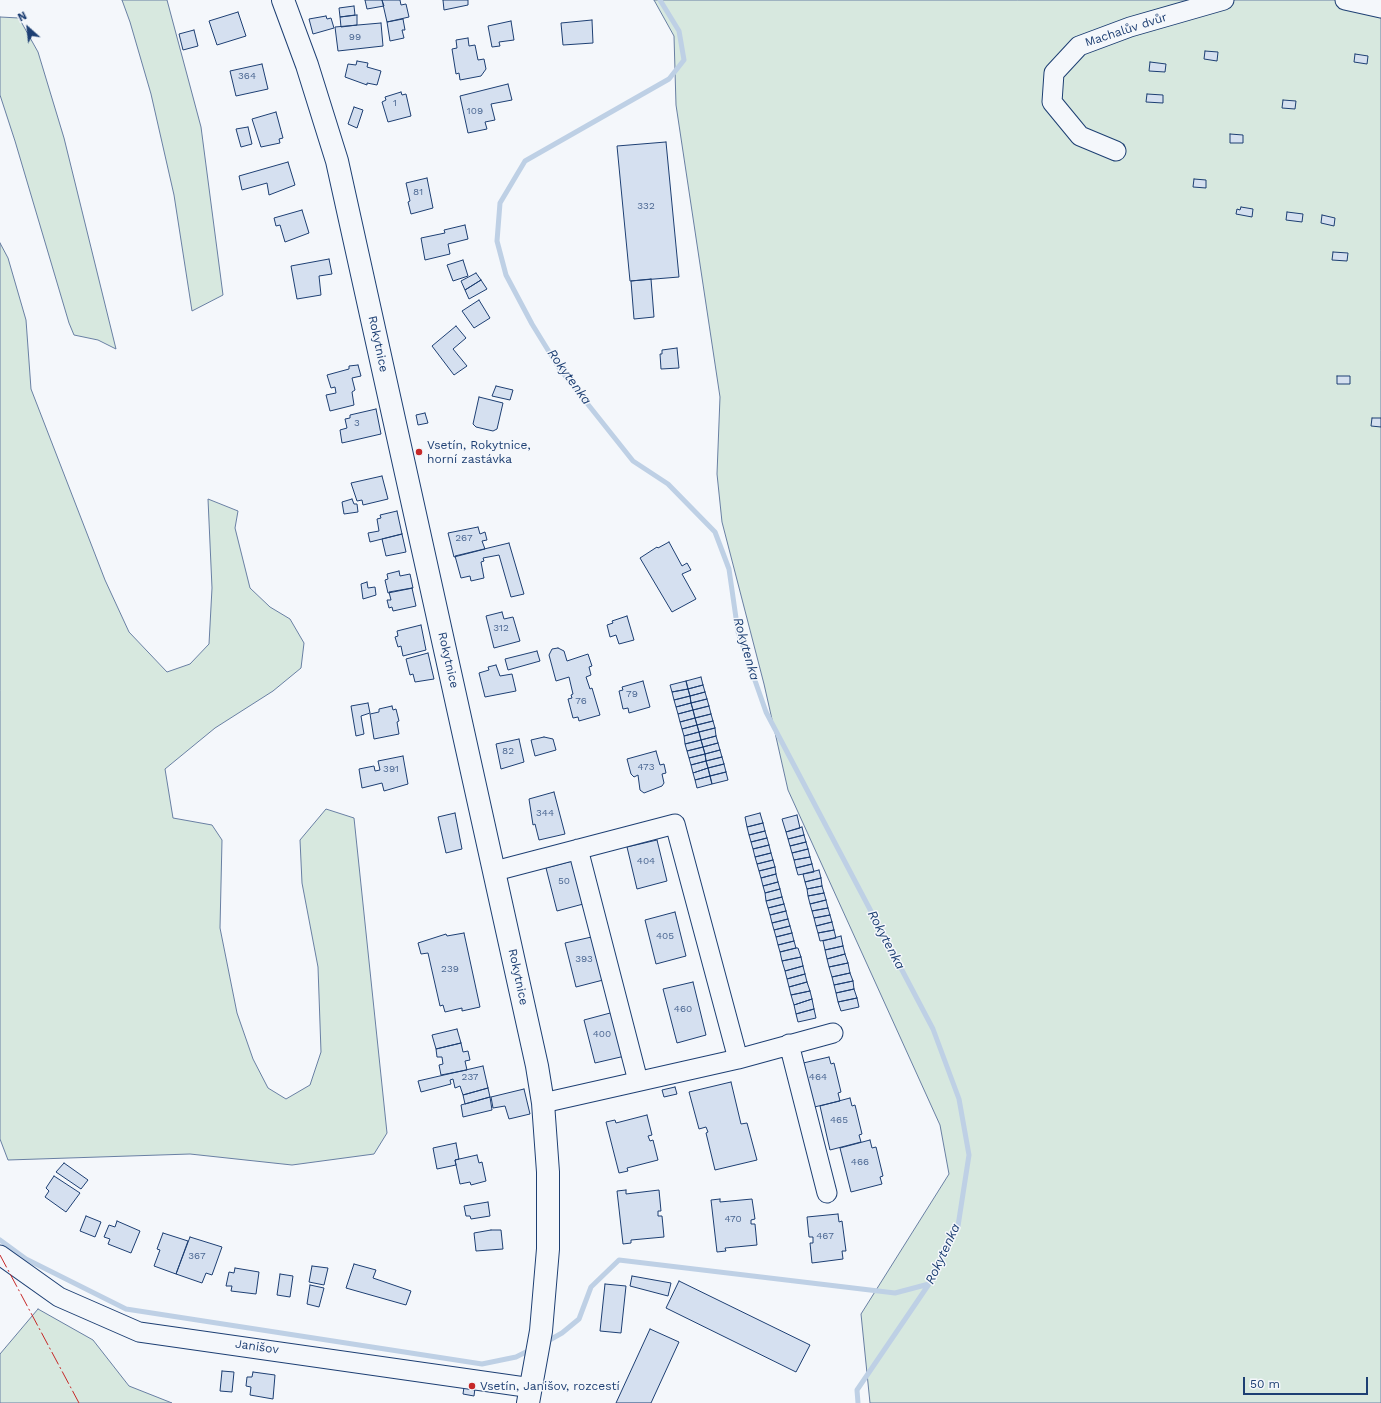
<!DOCTYPE html>
<html>
<head>
<meta charset="utf-8">
<style>
	body { margin:0 }
	#map { position:relative; width:1381px; height:1403px; overflow:hidden; background:#f4f7fb; font-family:"Work Sans",sans-serif }
	canvas { display:block }
	.north { position:absolute; left:8px; top:8px; width:40px; height:40px; -webkit-text-stroke:3px #f4f7fb; paint-order:stroke; rotate:333deg; font-size:11px; font-weight:700; line-height:16px; text-align:center; color:#1d3f73 }
	.north::after { content:''; display:block; margin:auto; width:14px; height:18px; background:#1d3f73; clip-path:polygon(50% 0,100% 100%,50% 72%,0 100%) }
	.scale { position:absolute; left:1243px; top:1377px; width:125px; height:18px; box-sizing:border-box; border:2px solid #1d3f73; border-top:0; padding-left:5px; font-size:12px; line-height:14px; white-space:nowrap; color:#1d3f73; -webkit-text-stroke:3px #f4f7fb; paint-order:stroke }
</style>
</head>
<body>
<div id="map">
<canvas width="1381" height="1403"></canvas>
<div class="north">N</div>
<div class="scale">50 m</div>
</div>
<script>
const c = document.querySelector('canvas').getContext('2d');
c.lineJoin = 'round';
function fillPath(path, color) { c.fillStyle = color; c.fill(path, 'evenodd'); }
const poly = rows => new Path2D(rows.map(r => 'M' + r).join(''));
function strokePath(path, color, width, dash) { c.strokeStyle = color; c.lineWidth = width; c.lineCap = dash ? 'butt' : 'round'; c.setLineDash(dash || []); c.stroke(path); }
function drawText(font, color, halo, rows, align = 'center') {
  c.font = font + ' "Work Sans",sans-serif'; c.lineWidth = 3; c.setLineDash([]); c.textBaseline = 'middle'; c.strokeStyle = halo; c.fillStyle = color; for (const [text, x, y, turn = 0] of rows) {
    c.save(); c.translate(x, y); c.rotate((+turn || 0) * Math.PI / 180); c.textAlign = isNaN(turn) ? turn : align; if (halo) c.strokeText(text, 0, 0); c.fillText(text, 0, 0); c.restore();
  }
}
const green = poly([
	[122,0,167,0,201,127,223,295,192,311,174,195,151,94,130,22,122,0],
	[654,0,1381,0,1381,1403,870,1403,861,1314,949,1174,940,1125,788,790,764,684,722,522,717,474,720,397,676,105,674,36,654,0],
	[0,17,19,18,38,52,64,138,116,349,98,340,74,335,69,323,15,141,0,95,0,17],
	[0,243,8,258,26,320,31,389,105,580,129,632,167,672,190,664,209,644,212,588,208,499,238,511,235,528,250,588,270,607,290,619,304,643,301,668,273,691,215,728,165,769,173,818,212,825,222,840,220,928,237,1013,253,1059,268,1088,286,1099,310,1085,321,1052,318,967,302,883,300,840,326,809,354,818,387,1133,374,1154,292,1165,190,1154,8,1160,0,1139,0,243],
	[38,1309,93,1340,129,1386,172,1403,0,1403,0,1354,38,1309]
]);
const stream = poly([
	[660,0,679,31,684,60,669,79,525,161,500,203,497,241,506,275,532,324,559,368,633,461,668,484,715,532,729,569,738,632,766,712,933,1029,959,1099,969,1155,958,1226,929,1284,857,1390,858,1403],
	[0,1240,26,1259,126,1309,482,1364,516,1357,532,1349],
	[546,1342,562,1333,579,1319,591,1287,619,1260,895,1293,929,1284]
]);
const building = poly([
	[365,0,382,0,384,6,367,9,365,0],
	[382,0,400,0,401,5,406,4,409,17,387,22,382,0],
	[443,0,468,0,468,5,444,10,443,0],
	[354,6,355,15,340,17,339,8,354,6],
	[238,12,246,36,217,45,209,21,238,12],
	[357,15,357,25,341,27,340,17,357,15],
	[326,16,327,19,331,18,334,28,313,34,309,19,326,16],
	[403,19,405,30,402,30,404,38,390,41,387,22,403,19],
	[592,20,593,43,563,45,561,23,592,20],
	[511,21,514,40,499,42,500,46,492,47,488,26,511,21],
	[381,23,383,46,338,51,335,27,381,23],
	[194,30,198,46,183,50,179,34,194,30],
	[468,38,469,46,475,45,478,60,484,59,486,69,481,76,460,80,459,73,456,74,452,49,457,48,456,40,468,38],
	[1205,51,1218,52,1217,61,1204,59,1205,51],
	[1355,54,1368,56,1367,64,1354,62,1355,54],
	[357,61,368,63,367,67,381,71,377,85,367,83,367,85,345,77,348,64,356,65,357,61],
	[1150,62,1166,64,1165,72,1149,71,1150,62],
	[262,64,268,89,236,96,230,71,262,64],
	[508,84,512,100,491,104,495,120,485,122,487,129,468,133,460,96,508,84],
	[401,92,402,95,406,94,411,116,388,122,382,102,386,100,385,97,401,92],
	[1147,94,1163,95,1163,103,1146,102,1147,94],
	[1283,100,1296,101,1295,109,1282,108,1283,100],
	[354,107,363,110,357,128,348,124,354,107],
	[276,112,283,138,279,139,280,143,261,147,252,119,276,112],
	[248,127,252,144,241,147,236,129,248,127],
	[1230,134,1243,135,1243,143,1230,143,1230,134],
	[666,142,679,277,630,281,617,146,666,142],
	[288,162,295,185,269,195,267,183,242,190,239,176,288,162],
	[427,178,433,208,411,214,408,202,410,201,406,183,427,178],
	[1194,179,1206,180,1206,188,1193,187,1194,179],
	[1241,207,1253,209,1252,217,1236,214,1237,209,1240,210,1241,207],
	[302,210,309,233,285,242,280,225,276,226,274,218,302,210],
	[1287,212,1303,214,1302,222,1286,220,1287,212],
	[1322,215,1335,218,1334,226,1321,223,1322,215],
	[465,225,468,239,448,244,450,254,425,260,421,238,445,233,444,230,465,225],
	[1333,252,1348,253,1347,261,1332,260,1333,252],
	[329,259,332,274,319,276,321,295,297,299,291,266,329,259],
	[463,260,468,276,453,281,447,265,463,260],
	[476,273,481,280,465,290,461,281,476,273],
	[651,279,654,317,634,319,631,281,651,279],
	[481,280,487,289,469,299,465,290,481,280],
	[479,300,490,318,474,328,462,311,479,300],
	[456,326,466,338,453,349,467,366,454,375,432,346,456,326],
	[677,348,679,368,661,369,660,354,662,354,662,350,677,348],
	[358,365,361,376,352,378,355,390,352,392,354,405,330,411,326,395,336,393,335,387,331,388,327,375,349,369,349,366,358,365],
	[1337,376,1350,376,1350,384,1337,384,1337,376],
	[496,386,513,390,510,400,492,396,496,386],
	[479,397,503,403,497,429,493,431,476,427,473,424,479,397],
	[376,409,381,434,342,443,340,430,347,428,345,419,350,418,350,415,376,409],
	[425,413,428,423,418,425,416,415,425,413],
	[1372,418,1381,418,1381,427,1371,426,1372,418],
	[382,476,388,499,363,505,362,500,357,501,351,483,382,476],
	[352,499,354,504,357,504,358,512,344,514,342,502,352,499],
	[397,511,402,534,370,542,368,533,379,531,377,519,381,518,380,515,397,511],
	[478,527,480,534,485,532,487,540,482,541,485,549,454,557,448,533,478,527],
	[402,534,406,552,386,556,382,539,402,534],
	[669,542,682,566,687,563,691,570,682,574,696,599,672,612,640,558,657,547,658,548,669,542],
	[509,543,524,594,511,597,499,555,483,558,484,561,481,562,484,578,471,581,470,576,461,578,455,556,509,543],
	[399,571,400,576,410,574,413,588,388,593,385,580,388,579,387,574,399,571],
	[367,582,368,588,375,587,376,595,363,599,361,584,367,582],
	[412,588,416,606,393,611,392,607,389,608,387,600,391,600,389,592,412,588],
	[502,612,504,619,513,617,520,641,494,648,486,616,502,612],
	[627,616,634,640,619,644,616,635,610,637,607,625,613,623,612,621,627,616],
	[421,625,426,650,403,656,401,646,398,647,395,637,398,636,397,631,421,625],
	[558,648,564,651,567,661,588,654,592,666,589,667,591,675,586,677,590,689,592,688,600,715,579,721,578,717,573,718,568,699,572,698,571,695,573,694,569,677,556,681,549,655,552,649,558,648],
	[537,651,540,661,508,670,505,659,537,651],
	[428,653,434,679,415,682,413,674,410,675,406,659,428,653],
	[496,665,500,676,512,674,516,691,485,697,479,673,489,670,488,667,496,665],
	[701,677,703,685,688,689,686,681,701,677],
	[643,681,650,707,629,713,628,708,623,709,619,691,623,690,622,687,643,681],
	[686,681,688,689,672,692,670,685,686,681],
	[703,685,705,692,690,696,688,689,703,685],
	[688,689,690,696,674,700,672,692,688,689],
	[705,692,707,699,691,703,690,696,705,692],
	[690,696,691,703,676,707,674,700,690,696],
	[707,699,709,706,693,710,691,703,707,699],
	[368,703,370,713,361,716,364,734,356,736,351,706,368,703],
	[691,703,693,710,678,714,676,707,691,703],
	[392,706,393,710,396,709,399,721,397,722,399,734,374,739,370,714,379,712,379,709,392,706],
	[709,706,711,714,695,718,693,710,709,706],
	[693,710,695,718,680,722,678,714,693,710],
	[711,714,713,721,697,725,695,718,711,714],
	[695,718,697,725,682,729,680,722,695,718],
	[713,721,715,728,699,732,697,725,713,721],
	[697,725,699,732,684,736,682,729,697,725],
	[715,728,716,736,701,740,699,732,715,728],
	[699,732,701,740,685,744,684,736,699,732],
	[716,736,718,743,703,747,701,740,716,736],
	[544,737,553,739,556,750,535,756,531,740,544,737],
	[519,739,524,762,501,769,496,744,519,739],
	[701,740,703,747,687,751,685,744,701,740],
	[718,743,720,750,705,754,703,747,718,743],
	[703,747,705,754,689,758,687,751,703,747],
	[720,750,722,757,706,761,705,754,720,750],
	[656,751,660,765,664,764,666,773,662,774,664,783,662,786,644,793,640,790,638,775,634,777,631,774,627,759,656,751],
	[705,754,706,761,691,765,689,758,705,754],
	[403,756,408,784,384,791,382,783,362,788,359,769,374,766,375,771,380,770,378,761,403,756],
	[722,757,724,764,708,768,706,761,722,757],
	[706,761,708,768,693,773,691,765,706,761],
	[724,764,726,772,710,776,708,768,724,764],
	[708,768,710,776,695,780,693,773,708,768],
	[726,772,728,780,712,784,710,776,726,772],
	[710,776,712,784,697,788,695,780,710,776],
	[554,792,565,834,539,840,535,824,533,825,529,799,554,792],
	[455,813,462,849,446,853,438,817,455,813],
	[760,813,763,823,747,827,745,817,760,813],
	[797,815,800,828,786,832,782,819,797,815],
	[763,823,765,831,749,835,747,827,763,823],
	[802,827,804,835,788,839,786,832,802,827],
	[765,831,767,838,751,842,749,835,765,831],
	[804,835,806,842,790,846,788,839,804,835],
	[767,838,769,845,753,849,751,842,767,838],
	[657,840,667,881,637,889,627,847,657,840],
	[806,842,808,849,792,853,790,846,806,842],
	[769,845,771,853,755,857,753,849,769,845],
	[808,849,810,857,794,860,792,853,808,849],
	[771,853,773,860,757,864,755,857,771,853],
	[810,857,812,864,796,868,794,860,810,857],
	[576,860,587,903,557,911,546,868,576,860],
	[773,860,775,867,759,871,757,864,773,860],
	[812,864,814,872,798,875,796,868,812,864],
	[775,867,776,874,761,878,759,871,775,867],
	[819,870,821,878,805,882,803,874,819,870],
	[776,874,778,882,763,886,761,878,776,874],
	[821,878,822,886,807,889,805,882,821,878],
	[778,882,780,889,765,893,763,886,778,882],
	[822,886,824,893,808,896,807,889,822,886],
	[780,889,782,897,766,901,765,893,780,889],
	[824,893,826,900,810,904,808,896,824,893],
	[782,897,784,904,768,908,766,901,782,897],
	[826,900,828,908,812,911,810,904,826,900],
	[784,904,786,911,770,915,768,908,784,904],
	[828,908,830,915,814,918,812,911,828,908],
	[786,911,788,919,772,923,770,915,786,911],
	[675,912,686,956,656,964,645,920,675,912],
	[830,915,832,922,816,926,814,918,830,915],
	[788,919,790,926,774,930,772,923,788,919],
	[832,922,834,930,818,933,816,926,832,922],
	[790,926,792,933,776,937,774,930,790,926],
	[834,930,836,938,820,941,818,933,834,930],
	[464,933,480,1007,462,1011,462,1008,445,1012,443,1005,440,1006,428,953,421,954,418,943,446,934,447,936,464,933],
	[792,933,794,941,778,945,776,937,792,933],
	[596,936,607,979,576,987,565,943,596,936],
	[841,936,843,946,825,950,823,941,841,936],
	[794,941,796,948,780,952,778,945,794,941],
	[843,946,845,954,827,959,825,950,843,946],
	[796,948,798,948,801,957,782,961,780,952,796,948],
	[845,954,848,963,829,967,827,959,845,954],
	[801,957,803,966,785,971,782,961,801,957],
	[848,963,850,973,832,977,829,967,848,963],
	[803,966,805,974,787,979,785,971,803,966],
	[850,973,853,981,834,985,832,977,850,973],
	[805,974,807,982,789,987,787,979,805,974],
	[853,981,854,989,836,993,834,985,853,981],
	[693,982,706,1035,677,1043,663,989,693,982],
	[807,982,810,991,791,995,789,987,807,982],
	[854,989,857,998,838,1002,836,993,854,989],
	[810,991,812,999,794,1005,791,995,810,991],
	[857,998,859,1007,841,1011,838,1002,857,998],
	[812,999,814,1009,796,1014,794,1005,812,999],
	[814,1009,816,1018,798,1022,796,1014,814,1009],
	[614,1012,625,1056,595,1063,584,1020,614,1012],
	[457,1029,461,1043,436,1049,432,1035,457,1029],
	[461,1043,463,1052,468,1051,470,1060,465,1061,467,1070,441,1075,439,1065,443,1064,442,1057,437,1057,436,1049,461,1043],
	[829,1057,831,1064,834,1063,841,1092,838,1093,840,1101,810,1108,799,1064,829,1057],
	[483,1066,488,1088,463,1095,460,1086,455,1088,453,1079,450,1080,451,1084,421,1092,418,1081,483,1066],
	[731,1082,741,1124,747,1123,757,1160,715,1170,706,1133,708,1132,706,1127,699,1129,689,1092,731,1082],
	[675,1087,677,1094,664,1097,662,1090,675,1087],
	[488,1088,490,1097,465,1104,463,1095,488,1088],
	[524,1089,530,1114,509,1119,505,1106,493,1108,491,1097,524,1089],
	[490,1097,492,1110,463,1117,461,1105,490,1097],
	[850,1098,852,1106,855,1105,862,1134,859,1135,861,1142,830,1150,820,1106,850,1098],
	[647,1115,652,1135,648,1136,650,1141,653,1140,658,1160,627,1168,628,1171,619,1173,606,1122,615,1120,616,1123,647,1115],
	[870,1140,872,1148,876,1147,883,1176,880,1177,882,1184,851,1192,840,1148,870,1140],
	[456,1143,459,1159,455,1160,456,1165,437,1169,433,1148,456,1143],
	[477,1155,479,1163,482,1162,486,1181,471,1185,470,1182,460,1184,455,1160,477,1155],
	[64,1163,88,1180,81,1189,56,1172,64,1163],
	[54,1176,80,1193,66,1212,45,1197,49,1191,46,1188,54,1176],
	[626,1190,626,1194,659,1190,661,1211,658,1211,658,1216,662,1216,664,1237,631,1240,631,1243,623,1244,617,1191,626,1190],
	[720,1199,720,1202,752,1199,755,1219,751,1220,751,1224,755,1224,757,1245,725,1248,726,1251,717,1252,711,1200,720,1199],
	[488,1202,490,1216,471,1219,470,1216,466,1216,464,1206,488,1202],
	[838,1214,839,1222,842,1221,846,1251,842,1251,843,1259,812,1263,810,1243,813,1243,813,1237,809,1237,807,1217,838,1214],
	[86,1216,101,1222,95,1237,80,1231,86,1216],
	[117,1221,140,1231,131,1253,108,1244,110,1239,104,1237,109,1225,115,1227,117,1221],
	[491,1230,501,1230,503,1249,476,1251,474,1233,491,1230],
	[163,1233,188,1241,176,1274,154,1266,160,1250,157,1249,163,1233],
	[190,1237,222,1247,212,1275,206,1273,202,1283,176,1274,190,1237],
	[354,1264,376,1270,373,1278,411,1291,406,1305,346,1288,354,1264],
	[312,1266,328,1268,324,1285,309,1282,312,1266],
	[235,1268,259,1272,256,1294,231,1291,232,1286,226,1286,229,1272,234,1273,235,1268],
	[280,1274,293,1276,290,1297,277,1295,280,1274],
	[632,1276,671,1283,668,1296,630,1286,632,1276],
	[679,1281,810,1345,796,1372,666,1308,679,1281],
	[605,1284,626,1286,621,1333,600,1331,605,1284],
	[310,1285,324,1288,319,1307,307,1304,310,1285],
	[650,1329,679,1342,651,1403,616,1403,650,1329],
	[222,1371,234,1372,232,1392,220,1391,222,1371],
	[253,1372,275,1375,273,1399,250,1395,251,1387,246,1386,247,1377,252,1377,253,1372],
	[464,1387,475,1388,474,1396,463,1394,464,1387]
]);
const minor = poly([
	[1345,0,1381,8],
	[1116,151,1080,136,1052,102,1054,73,1079,46,1130,27,1224,0],
	[578,849,638,1081],
	[495,871,675,824,738,1059,543,1103],
	[789,1044,827,1193],
	[738,1059,833,1033],
	[0,1255,59,1297,139,1332,532,1388]
]);
const major = poly([
	[283,0,307,65,337,161,537,1066,543,1103,548,1172,548,1249,541,1331,528,1403]
]);
const power = poly([
	[0,1255,79,1403]
]);
const markers = [
	[419,452,4,"#c62828"],
	[472,1386,4,"#c62828"]
];
const numberNames = [
	["99",355,37],
	["364",247,76],
	["1",395,103],
	["109",475,111],
	["81",418,192],
	["332",646,206],
	["3",357,423],
	["267",464,538],
	["312",501,628],
	["79",632,694],
	["76",581,701],
	["82",508,751],
	["473",646,767],
	["391",391,769],
	["344",545,813],
	["404",646,861],
	["50",564,881],
	["405",665,936],
	["393",584,959],
	["239",450,969],
	["460",683,1009],
	["400",602,1034],
	["237",470,1077],
	["464",818,1077],
	["465",839,1120],
	["466",860,1162],
	["470",733,1219],
	["467",825,1236],
	["367",197,1256]
];
const streetNames = [
	["Machalův dvůr",1126,30,-18],
	["Rokytnice",378,344,78],
	["Rokytnice",448,660,77],
	["Rokytnice",518,977,78],
	["Janišov",257,1347,8]
];
const poiNames = [
	["Vsetín, Rokytnice,",427,445],
	["horní zastávka",427,459],
	["Vsetín, Janišov, rozcestí",480,1386]
];
const waterNames = [
	["Rokytenka",569,377,54],
	["Rokytenka",746,649,74],
	["Rokytenka",886,940,62],
	["Rokytenka",943,1254,-65]
];
fillPath(green, '#d7e8df');
strokePath(green, '#687fa3', 1);
strokePath(stream, '#bed0e5', 5);
fillPath(building, '#d5e0f0');
strokePath(building, '#1d3f73', 1);
strokePath(minor, '#1d3f73', 21);
strokePath(major, '#1d3f73', 24);
strokePath(minor, '#f4f7fb', 19);
strokePath(major, '#f4f7fb', 22);
strokePath(power, '#c62828', 1, [14, 3, 2, 3]);
for (const [x, y, r, color] of markers) { const dot = new Path2D(); dot.arc(x, y, r, 0, 2 * Math.PI); c.fillStyle = color; c.fill(dot); strokePath(dot, '#f4f7fb', 1.5); }
drawText('10px', '#4b6792', null, numberNames);
drawText('12px', '#1d3f73', '#f4f7fb', streetNames);
drawText('12px', '#1d3f73', '#f4f7fb', poiNames, 'left');
drawText('italic 13px', '#1d3f73', '#f4f7fb', waterNames);
</script>
</body>
</html>
